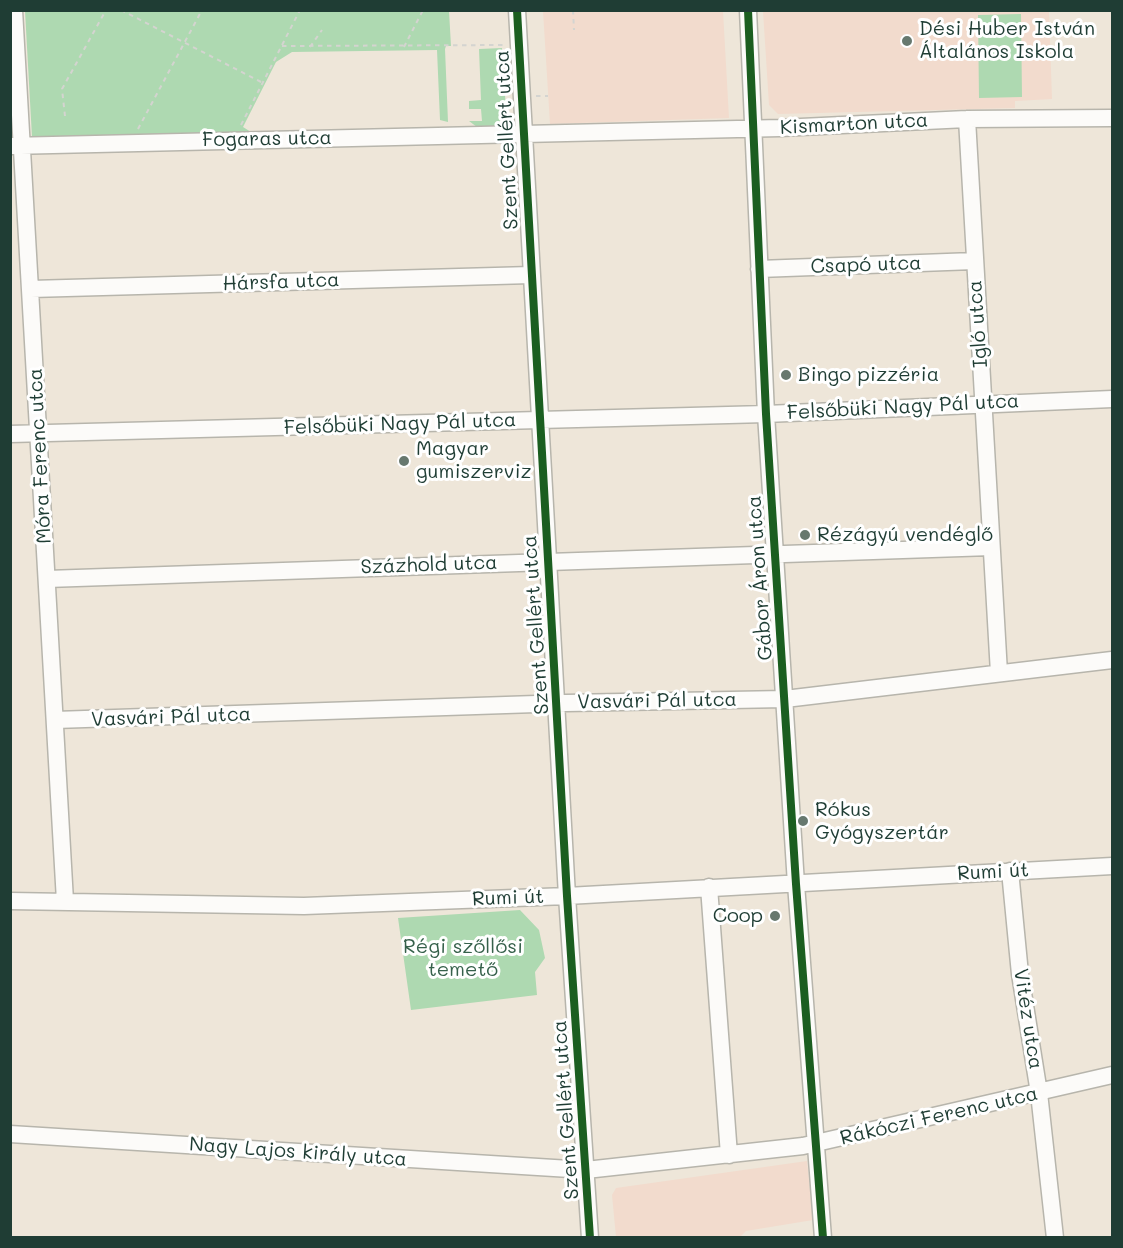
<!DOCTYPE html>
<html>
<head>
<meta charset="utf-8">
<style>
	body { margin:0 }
	#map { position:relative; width:1123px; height:1248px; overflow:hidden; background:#eee6d9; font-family:Mali,sans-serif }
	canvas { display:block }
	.frame { position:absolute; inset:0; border:12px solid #1f3d34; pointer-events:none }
</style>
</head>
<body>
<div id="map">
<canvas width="1123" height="1248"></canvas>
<div class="frame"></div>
</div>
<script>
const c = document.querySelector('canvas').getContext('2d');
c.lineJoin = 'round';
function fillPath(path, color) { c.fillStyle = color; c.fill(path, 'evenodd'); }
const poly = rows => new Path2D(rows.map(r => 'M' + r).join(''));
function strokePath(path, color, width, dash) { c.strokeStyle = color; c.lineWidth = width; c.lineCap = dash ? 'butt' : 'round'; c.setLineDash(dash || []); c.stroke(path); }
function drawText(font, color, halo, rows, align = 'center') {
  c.font = font + ' Mali,sans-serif'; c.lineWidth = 6; c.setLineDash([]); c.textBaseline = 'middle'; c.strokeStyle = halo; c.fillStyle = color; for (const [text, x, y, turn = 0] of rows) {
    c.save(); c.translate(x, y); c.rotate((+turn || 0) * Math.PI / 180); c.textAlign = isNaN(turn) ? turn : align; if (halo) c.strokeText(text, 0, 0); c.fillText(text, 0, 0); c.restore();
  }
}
const built = poly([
	[543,11,723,11,729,118,550,124],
	[763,11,1049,11,1052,99,1015,101,1015,108,778,114,769,105],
	[807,1161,813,1220,746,1231,740,1237,616,1237,612,1195,616,1188]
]);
const green = poly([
	[25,11,449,11,451,46,446,46,445,49,448,122,440,120,437,50,292,52,276,62,243,127,251,132,32,137],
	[1021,14,1022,97,979,98,978,15],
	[502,48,507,126,477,127,469,121,482,121,481,109,469,109,469,101,481,100,479,49],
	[520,910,539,930,545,958,535,972,537,995,411,1010,398,918]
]);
const path = poly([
	[121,10,263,83],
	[573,10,574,30],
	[282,46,504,45],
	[310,47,322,30],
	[404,47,423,10],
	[536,96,548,96],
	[65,116,62,89,106,10],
	[241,125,300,10],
	[138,129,202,10]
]);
const minor = poly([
	[14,10,65,901],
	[517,10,567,896,590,1238],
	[748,10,766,414,796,884,823,1238],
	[967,119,999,673],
	[10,146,780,128,967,119,1112,118],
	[759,269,974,261],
	[31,289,531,275],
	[10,434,766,414,1112,399],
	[47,579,991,547],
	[55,720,566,703,785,699,1112,660],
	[1010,871,1020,974,1039,1093,1055,1238],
	[709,887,729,1155],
	[10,901,304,906,567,896,1112,866],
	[10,1134,586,1170,803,1146,1112,1075]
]);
const cycleway = poly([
	[517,10,567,896,590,1238],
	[748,10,766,414,796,884,823,1238]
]);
const markers = [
	[907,41,6,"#67786e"],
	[786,375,6,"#67786e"],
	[404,461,6,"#67786e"],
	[805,535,6,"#67786e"],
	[803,821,6,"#67786e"],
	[775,916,6,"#67786e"]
];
const poiNames = [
	["Dési Huber István",919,29],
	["Általános Iskola",919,52],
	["Bingo pizzéria",798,375],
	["Magyar",416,449],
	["gumiszerviz",416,472],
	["Rézágyú vendéglő",817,535],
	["Rókus",815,810],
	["Gyógyszertár",815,833],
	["Coop",763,916,"right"]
];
const streetNames = [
	["Kismarton utca",854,124,-3],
	["Fogaras utca",267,139,-1],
	["Szent Gellért utca",507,140,-93],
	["Csapó utca",866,265,-2],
	["Hársfa utca",281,282,-2],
	["Igló utca",978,324,-94],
	["Felsőbüki Nagy Pál utca",903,407,-3],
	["Felsőbüki Nagy Pál utca",400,424,-2],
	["Móra Ferenc utca",40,456,-93],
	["Százhold utca",429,565,-2],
	["Gábor Áron utca",760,578,-94],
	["Szent Gellért utca",536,625,-94],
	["Vasvári Pál utca",657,701,-1],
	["Vasvári Pál utca",171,717,-2],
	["Rumi út",993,872,-3],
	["Rumi út",508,898,-2],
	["Vitéz utca",1028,1019,81],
	["Szent Gellért utca",566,1110,-94],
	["Rákóczi Ferenc utca",939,1116,-13],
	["Nagy Lajos király utca",298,1152,4]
];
const parkNames = [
	["Régi szőllősi",463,947],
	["temető",463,970]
];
fillPath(built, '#f2dbcd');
fillPath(green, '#aed9b1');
strokePath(minor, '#b7b5ac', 19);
strokePath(path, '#d4d4d0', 2, [4.5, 4.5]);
strokePath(minor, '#fcfbf9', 16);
strokePath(cycleway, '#1b5e20', 8);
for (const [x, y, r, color] of markers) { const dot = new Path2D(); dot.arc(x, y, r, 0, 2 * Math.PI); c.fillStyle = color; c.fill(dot); strokePath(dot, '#fff', 2); }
drawText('20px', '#1f3d34', '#fff', poiNames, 'left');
drawText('20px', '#1f3d34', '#fff', streetNames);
drawText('20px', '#36614b', '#fff', parkNames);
</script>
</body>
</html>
